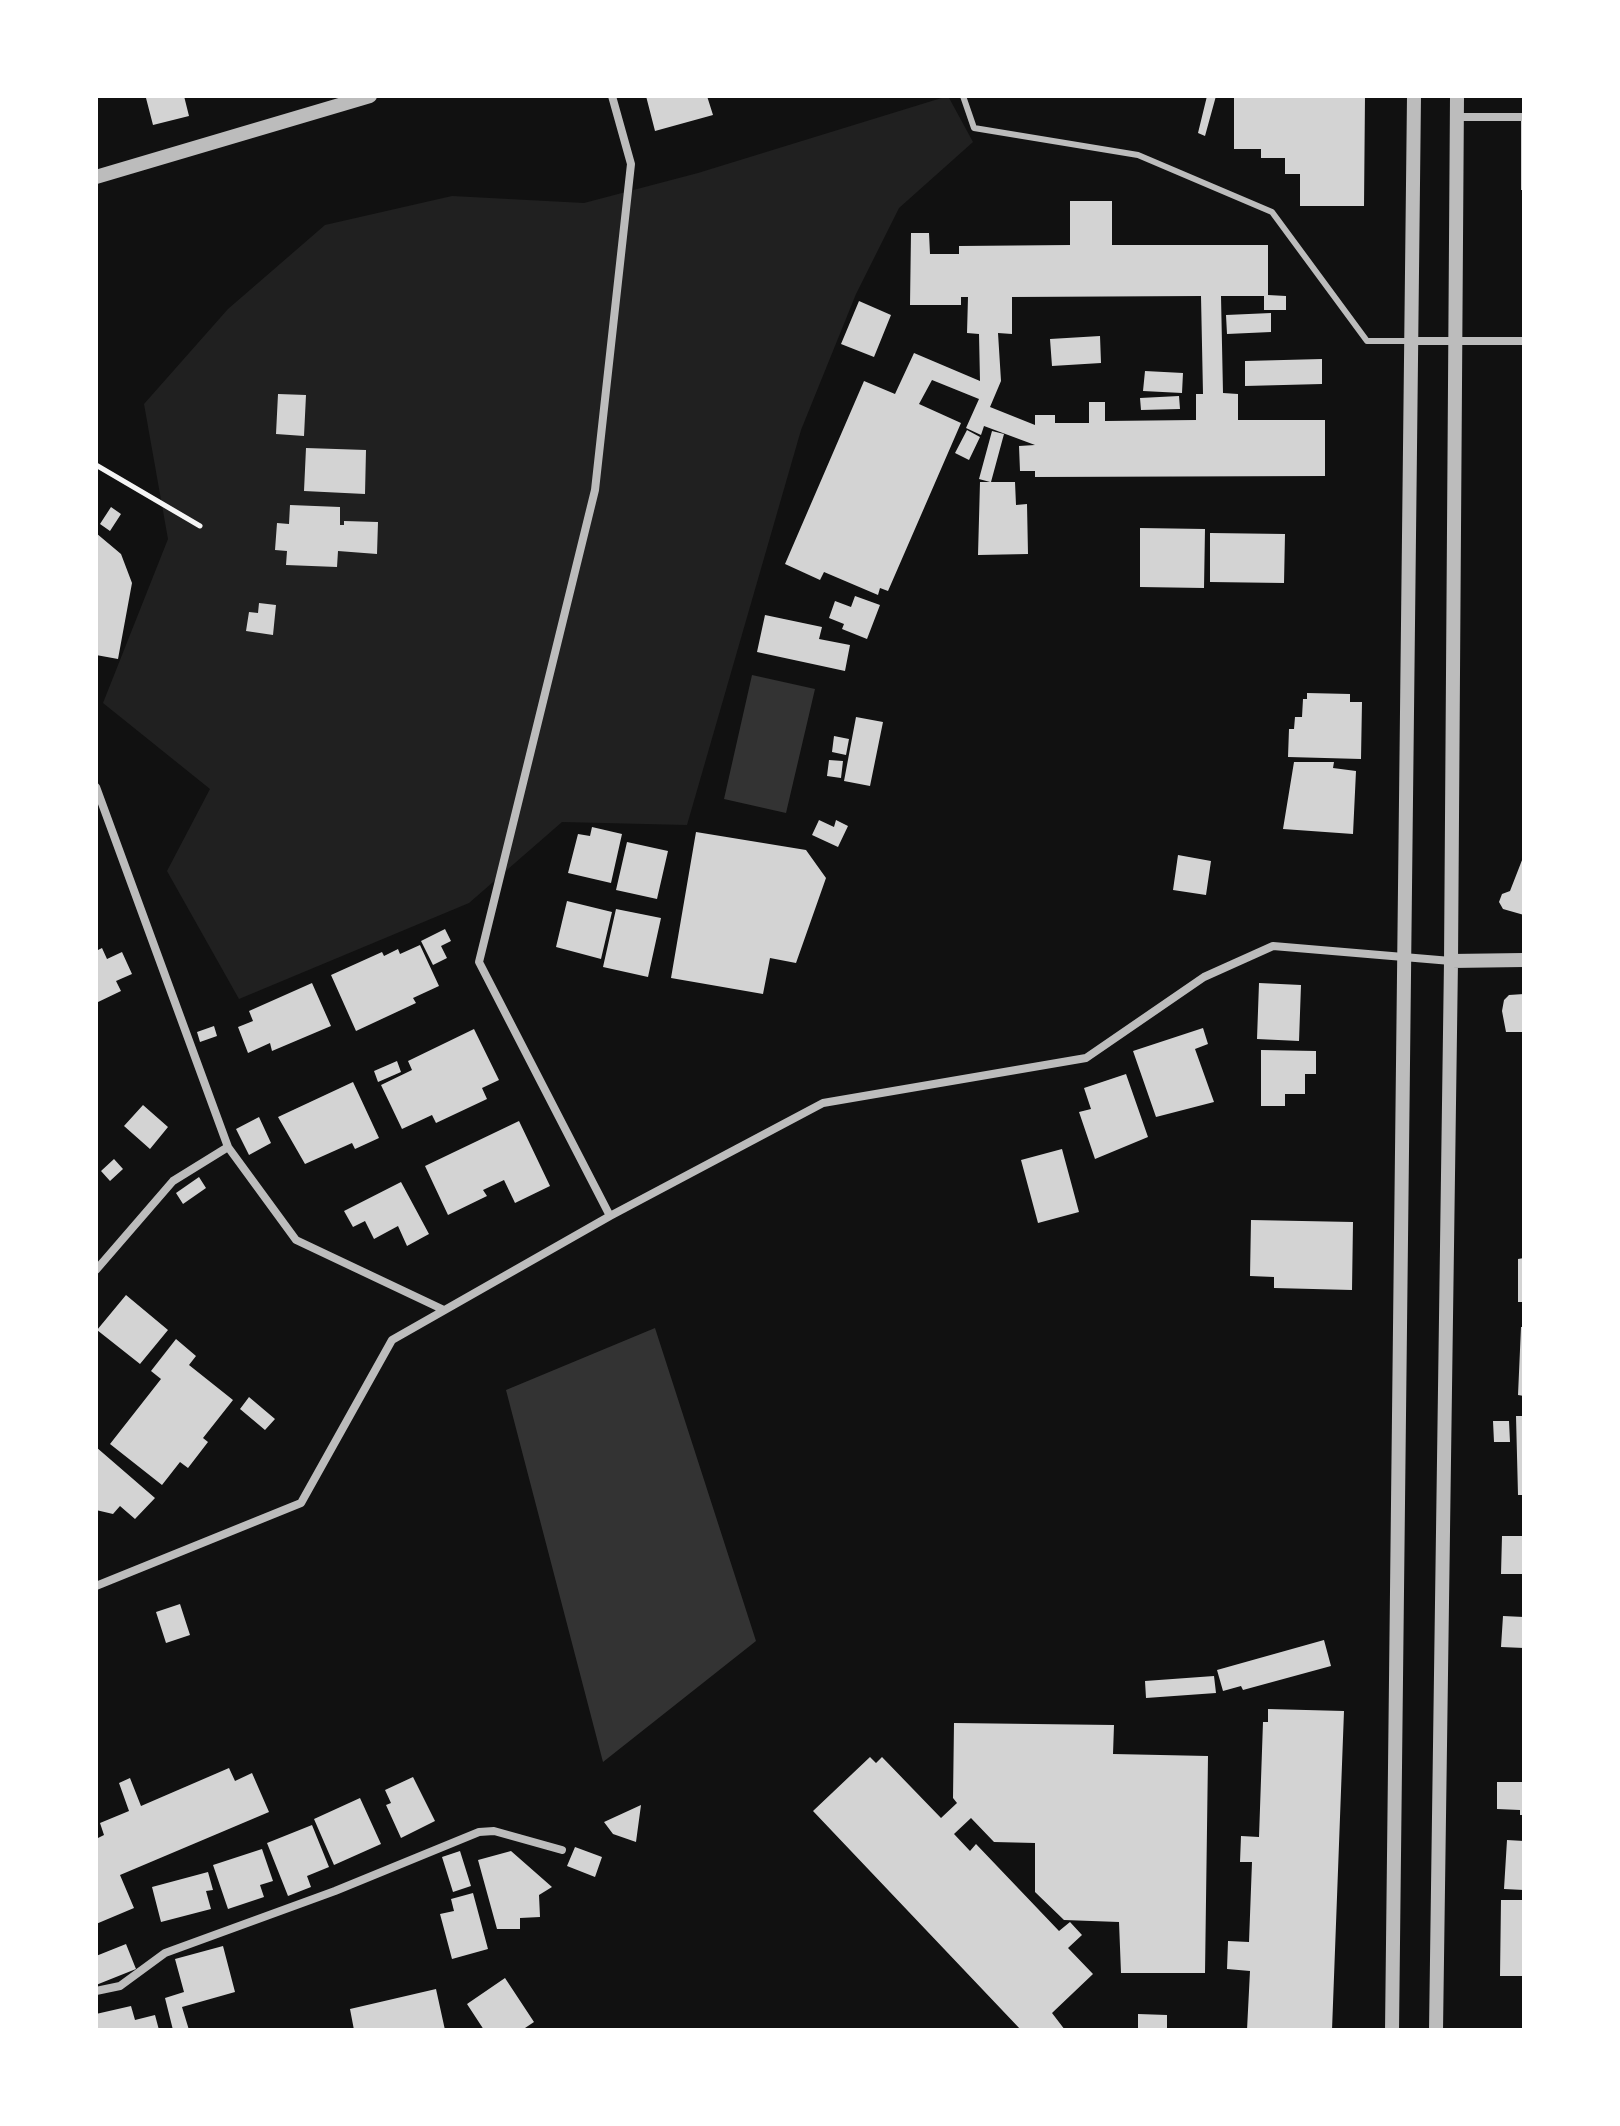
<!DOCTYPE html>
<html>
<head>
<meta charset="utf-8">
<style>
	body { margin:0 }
	#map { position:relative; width:1620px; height:2126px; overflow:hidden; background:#111; font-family:Lato,sans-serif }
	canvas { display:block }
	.frame { position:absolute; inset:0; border:98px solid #fff; pointer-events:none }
</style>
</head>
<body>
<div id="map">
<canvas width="1620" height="2126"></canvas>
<div class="frame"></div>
</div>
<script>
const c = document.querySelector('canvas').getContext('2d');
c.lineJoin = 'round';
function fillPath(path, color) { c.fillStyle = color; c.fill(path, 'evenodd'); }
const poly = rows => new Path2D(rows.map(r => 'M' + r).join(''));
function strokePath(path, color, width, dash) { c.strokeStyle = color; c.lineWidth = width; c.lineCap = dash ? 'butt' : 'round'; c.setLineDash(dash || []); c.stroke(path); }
const green = poly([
	[948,96,973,142,899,208,856,294,801,430,687,825,562,822,469,903,239,999,167,871,210,789,103,703,168,539,144,404,228,309,325,225,452,196,584,203,698,173]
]);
const water = poly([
	[752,675,815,689,786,813,724,799],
	[655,1328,756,1641,603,1762,506,1390]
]);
const building = poly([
	[156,96,184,96,189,116,153,125,146,98],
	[646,96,707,96,713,115,655,131],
	[1207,96,1216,96,1205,136,1198,133],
	[1234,96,1365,96,1364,206,1300,206,1300,174,1285,174,1285,158,1261,158,1261,149,1234,149],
	[1521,121,1524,121,1524,190,1521,190],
	[1070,201,1112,201,1112,245,1268,245,1268,295,1286,296,1286,310,1264,310,1264,296,1221,296,1223,393,1238,394,1238,420,1325,420,1325,476,1035,477,1035,471,1020,471,1019,446,1035,445,984,426,981,435,966,428,979,399,932,380,919,404,961,423,888,591,880,588,878,595,824,572,820,580,785,564,864,381,895,394,914,353,980,381,979,334,967,333,968,297,961,297,961,305,910,305,911,233,929,233,930,254,959,254,959,246,1070,245],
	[1201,296,1203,394,1196,394,1196,420,1105,421,1105,402,1089,402,1089,423,1055,423,1055,415,1035,415,1035,425,990,407,1001,381,998,333,1012,334,1012,297],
	[859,301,891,315,874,357,841,344],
	[1271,313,1271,332,1227,334,1226,315],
	[1100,336,1101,363,1052,366,1050,339],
	[1322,359,1322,384,1245,386,1245,361],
	[1145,371,1183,373,1182,393,1143,391],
	[278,394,306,395,304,436,276,434],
	[1179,396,1180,409,1141,410,1140,398],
	[967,430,980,437,969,460,955,453],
	[992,431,1004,434,991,482,1015,482,1016,505,1027,504,1028,554,978,555,980,482,990,482,979,479],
	[306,448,366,450,365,494,304,491],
	[290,505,340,507,340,525,344,525,344,521,378,522,377,554,338,551,337,567,286,565,287,551,275,550,277,523,289,524],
	[111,507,121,514,110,531,100,524],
	[1140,528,1205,529,1204,588,1140,587],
	[96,533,121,554,132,583,118,659,96,655],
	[1210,533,1285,534,1284,583,1210,582],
	[855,596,880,605,867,639,842,629,844,624,829,618,835,601,851,607],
	[259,603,276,605,273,635,246,631,249,612,258,613],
	[765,615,822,627,819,639,850,645,845,671,757,652],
	[1307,693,1350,694,1350,702,1362,702,1361,759,1288,757,1289,729,1294,729,1295,717,1302,717,1303,699,1307,699],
	[856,717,883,722,870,786,844,781],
	[834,736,849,739,846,755,832,752],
	[829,760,843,761,841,778,827,776],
	[1294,762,1334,762,1333,768,1356,771,1353,834,1283,829],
	[819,820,834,827,836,820,848,826,838,847,812,835],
	[592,827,622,834,611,883,568,873,578,834,590,836],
	[696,832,806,850,826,878,796,963,770,958,763,994,671,978],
	[627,842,668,851,657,899,616,890],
	[1178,855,1211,861,1206,895,1173,890],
	[1524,855,1524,915,1503,909,1499,902,1502,894,1510,891],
	[567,901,612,912,601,959,556,947],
	[616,909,661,918,648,977,603,967],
	[445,929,451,941,441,946,447,958,433,965,421,941],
	[420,945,439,986,413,998,416,1003,356,1031,331,975,382,952,384,956,398,949,400,954],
	[102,948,107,959,122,952,132,974,116,981,121,991,96,1003,96,951],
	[312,983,331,1026,272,1051,270,1043,248,1053,238,1027,253,1021,249,1011],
	[1259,983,1301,985,1299,1041,1257,1039],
	[1524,994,1524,1032,1506,1032,1502,1011,1504,1000,1509,995],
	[214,1026,217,1036,200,1042,197,1032],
	[1203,1028,1208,1044,1195,1049,1214,1102,1156,1117,1133,1051],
	[474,1029,499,1080,482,1088,487,1099,436,1123,432,1115,402,1129,381,1085,412,1070,408,1061],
	[1261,1050,1316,1051,1316,1074,1305,1074,1305,1094,1285,1094,1285,1106,1261,1106],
	[397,1061,401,1072,378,1082,374,1071],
	[1126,1074,1148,1137,1095,1159,1079,1112,1091,1109,1084,1088],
	[353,1082,379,1138,355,1149,352,1143,305,1164,278,1117],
	[143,1105,168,1127,150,1149,124,1126],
	[259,1117,271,1143,249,1155,236,1129],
	[519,1121,550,1186,515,1203,504,1180,483,1190,487,1196,448,1215,425,1166],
	[1062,1149,1079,1212,1038,1223,1021,1160],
	[114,1159,123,1169,110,1181,101,1171],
	[199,1177,206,1188,183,1204,176,1193],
	[401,1182,429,1234,407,1246,398,1226,374,1239,365,1221,353,1227,344,1211],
	[1251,1220,1353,1222,1352,1290,1274,1288,1274,1277,1250,1276],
	[1524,1258,1524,1302,1518,1302,1518,1259],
	[126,1295,168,1330,140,1364,97,1330],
	[1521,1327,1524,1327,1524,1396,1518,1395],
	[176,1339,196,1356,189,1365,233,1400,203,1438,208,1442,188,1468,180,1462,162,1485,110,1444,161,1379,151,1371],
	[249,1397,275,1419,265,1430,240,1409],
	[1516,1416,1524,1416,1524,1495,1518,1495],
	[1493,1421,1509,1421,1510,1442,1494,1442],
	[96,1447,155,1498,135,1519,120,1506,113,1514,96,1510],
	[1502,1536,1524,1536,1524,1574,1501,1574],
	[180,1604,190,1635,166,1643,156,1612],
	[1503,1616,1524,1617,1524,1648,1501,1647],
	[1324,1640,1331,1666,1243,1690,1241,1686,1223,1691,1217,1670],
	[1214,1676,1216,1693,1146,1698,1145,1681],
	[1268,1709,1344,1711,1332,2030,1247,2030,1250,1971,1227,1969,1228,1941,1249,1942,1252,1862,1240,1862,1241,1836,1259,1837,1263,1722,1268,1722],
	[954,1723,1114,1725,1113,1754,1208,1756,1205,1973,1121,1973,1119,1922,1064,1920,1035,1892,1035,1843,994,1842,971,1818,954,1834,970,1851,976,1844,1059,1931,1070,1922,1082,1935,1068,1948,1093,1974,1052,2013,1065,2030,1021,2030,813,1811,870,1757,876,1763,882,1757,941,1818,957,1803,953,1798],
	[229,1768,235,1781,252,1773,269,1812,120,1875,134,1908,96,1924,96,1839,104,1835,100,1823,129,1811,119,1783,130,1778,141,1806],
	[413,1777,435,1821,401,1838,386,1805,391,1803,385,1790],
	[1497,1782,1524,1782,1524,1815,1520,1815,1520,1810,1497,1809],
	[360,1798,381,1844,334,1865,314,1819],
	[641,1805,636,1842,613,1834,604,1822],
	[312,1825,329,1867,307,1876,311,1887,288,1896,267,1843],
	[1507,1840,1524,1841,1524,1890,1504,1889],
	[575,1847,602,1857,595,1877,567,1866],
	[262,1849,273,1881,260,1885,264,1897,228,1909,213,1865],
	[460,1851,471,1886,453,1892,442,1857],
	[511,1851,552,1887,539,1895,540,1917,520,1918,520,1929,497,1929,478,1860],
	[208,1872,213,1890,206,1891,211,1909,161,1922,152,1887],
	[473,1893,488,1949,452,1959,440,1914,454,1911,451,1899],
	[1501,1900,1524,1900,1524,1976,1500,1976],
	[126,1944,136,1969,96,1985,96,1956],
	[223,1946,235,1992,182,2007,189,2030,173,2030,165,1998,184,1992,175,1959],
	[505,1978,534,2022,522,2030,484,2030,467,2004],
	[436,1989,445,2030,354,2030,350,2009],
	[131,2006,135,2020,155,2015,159,2030,97,2030,96,2014],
	[1138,2014,1167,2015,1167,2030,1138,2030]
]);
const path = poly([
	[96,465,200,526]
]);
const service = poly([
	[963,96,974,128,1138,155,1272,212,1367,341,1410,341]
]);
const minor = poly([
	[1457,117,1524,117],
	[1412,341,1524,341],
	[96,787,228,1147,296,1240,444,1310],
	[610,1216,479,962,595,490,631,164,612,96],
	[96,1270,173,1181,228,1147],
	[96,1586,301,1503,392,1340,610,1216,823,1103,1086,1058,1204,977,1273,946,1451,961],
	[96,1991,120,1986,165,1953,335,1891,479,1832,494,1831,562,1850]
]);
const tertiary = poly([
	[96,177,370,96],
	[1451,961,1524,960],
	[1392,2030,1414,96],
	[1436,2030,1451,961,1457,96]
]);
fillPath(green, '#202020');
fillPath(water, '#333');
fillPath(building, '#d3d3d3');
strokePath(path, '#f5f5f5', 5);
strokePath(service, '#bcbcbc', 6);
strokePath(minor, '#bcbcbc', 8);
strokePath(tertiary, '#bcbcbc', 14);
</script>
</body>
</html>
